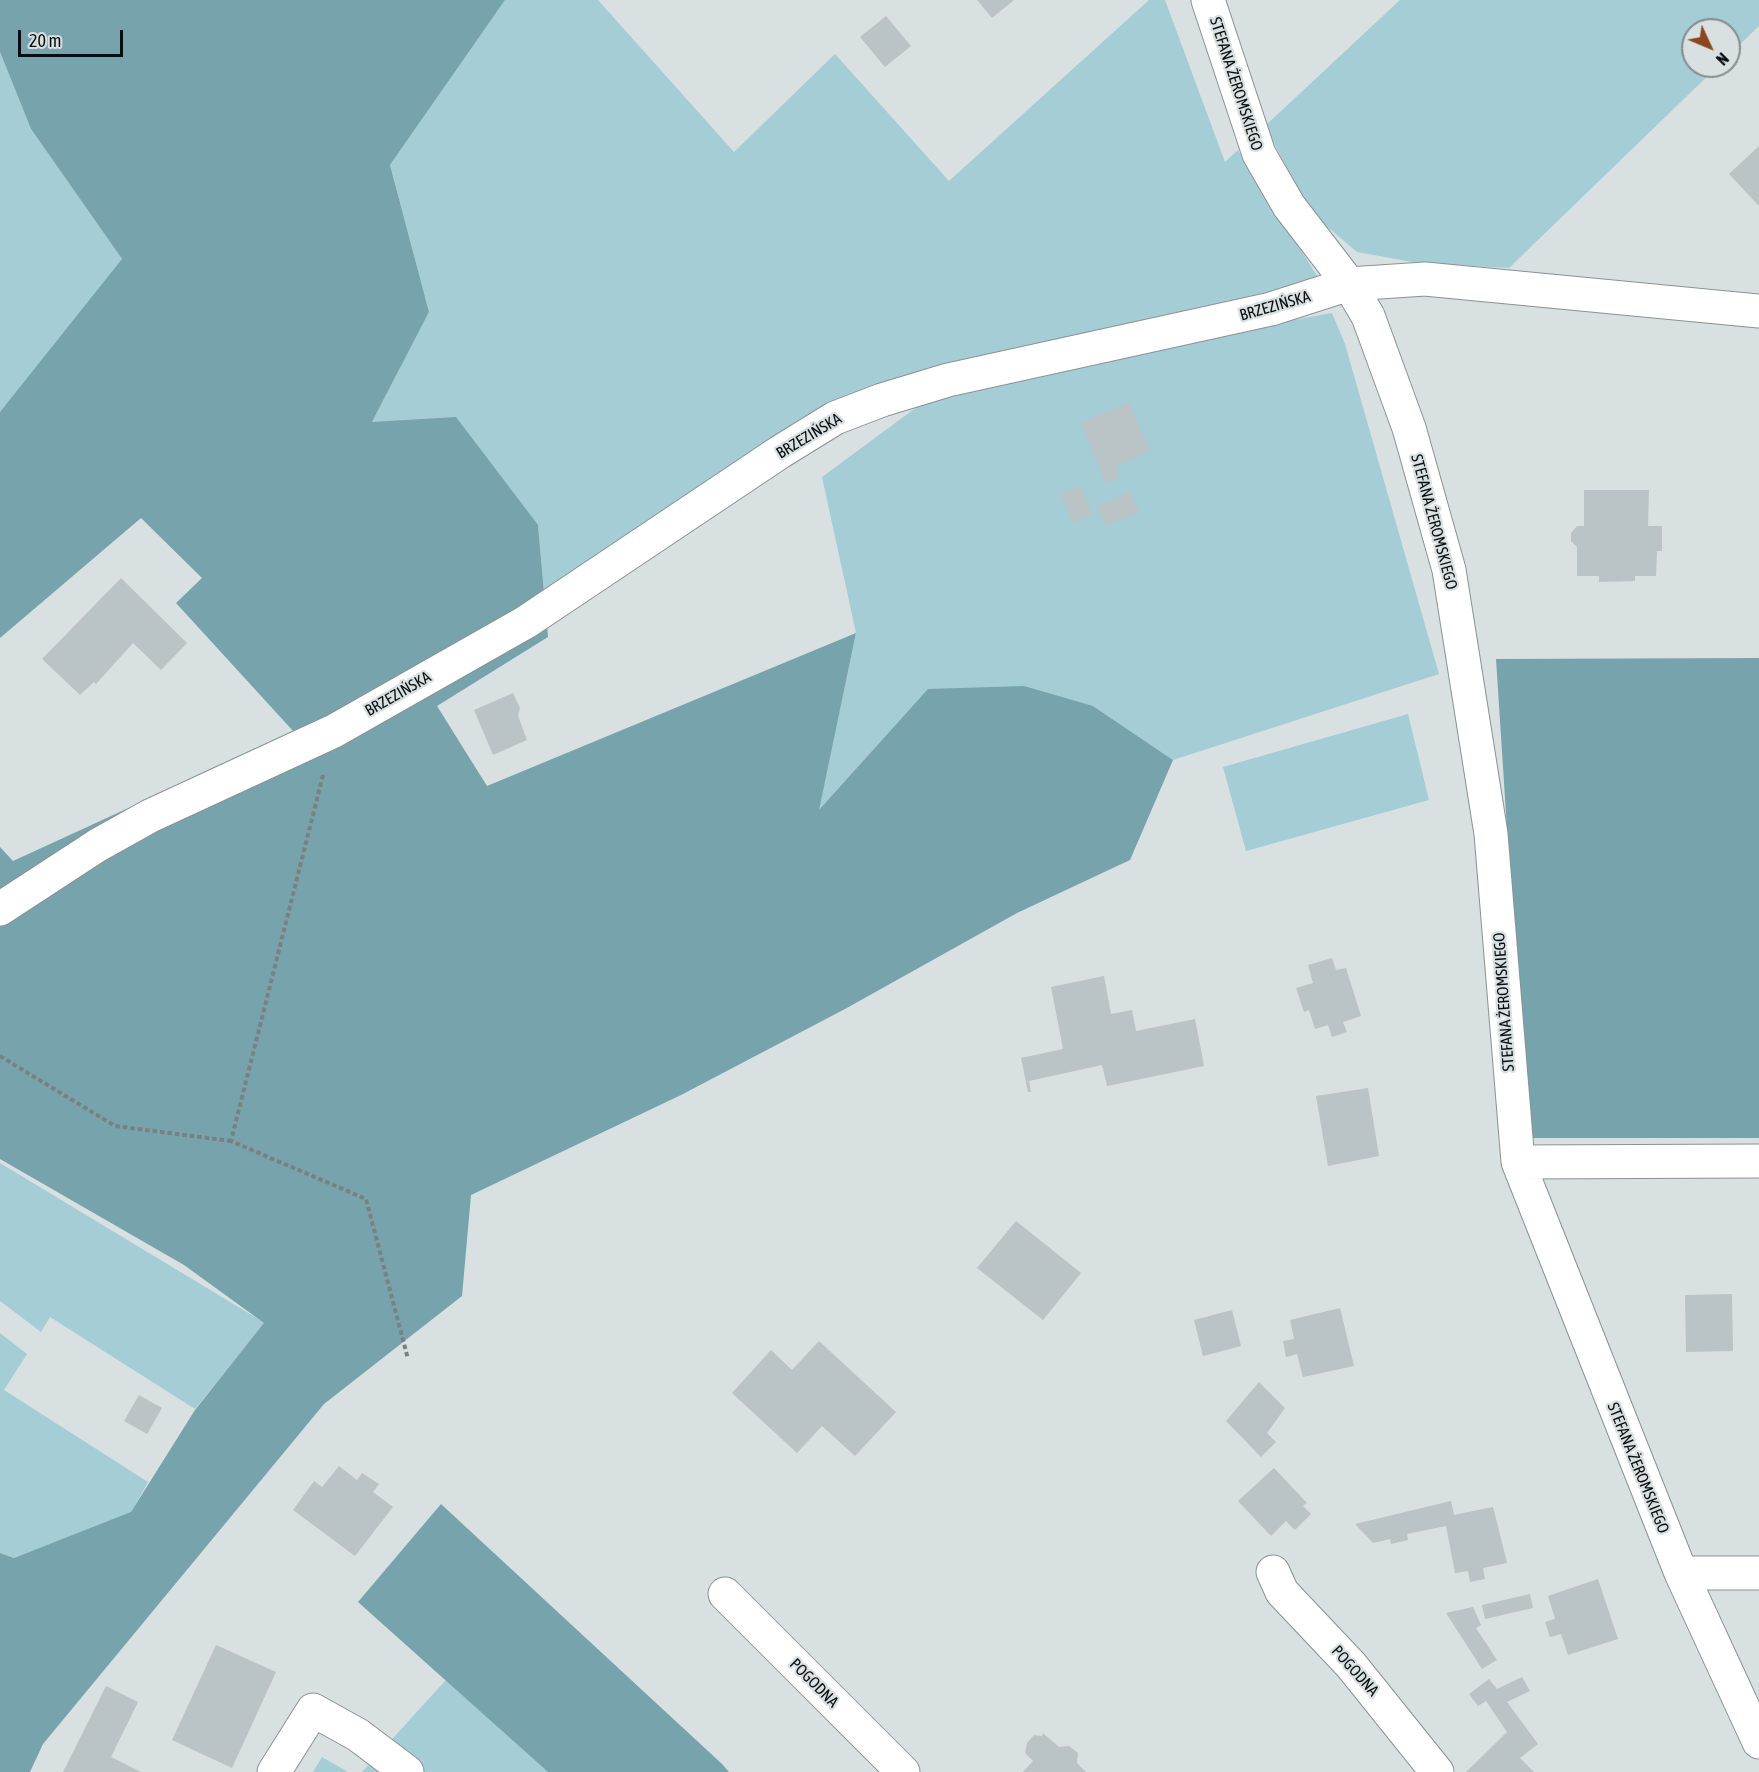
<!DOCTYPE html>
<html>
<head>
<meta charset="utf-8">
<style>
	body { margin:0 }
	#map { position:relative; width:1759px; height:1772px; overflow:hidden; background:#d8e0e2; font-family:"Asap Condensed",sans-serif }
	canvas { display:block }
	.north { position:absolute; left:1681px; top:18px; width:60px; height:60px; box-sizing:border-box; background:#d8e0e2; border:2px solid #868b8d; border-radius:50%; rotate:134deg; font-size:16px; font-weight:700; line-height:24px; text-align:center; color:#0a0c0d }
	.north::after { content:''; display:block; margin:auto; width:21px; height:27px; background:#8c461f; clip-path:polygon(50% 0,100% 100%,50% 72%,0 100%) }
	.scale { position:absolute; left:18px; top:30px; width:105px; height:27px; box-sizing:border-box; border:3px solid #0a0c0d; border-top:0; padding-left:8px; font-size:18px; line-height:21px; white-space:nowrap; color:#0a0c0d; -webkit-text-stroke:4px #d8e0e2; paint-order:stroke }
</style>
</head>
<body>
<div id="map">
<canvas width="1759" height="1772"></canvas>
<div class="north">N</div>
<div class="scale">20 m</div>
</div>
<script>
const c = document.querySelector('canvas').getContext('2d');
c.lineJoin = 'round';
function fillPath(path, color) { c.fillStyle = color; c.fill(path, 'evenodd'); }
const poly = rows => new Path2D(rows.map(r => 'M' + r).join(''));
function strokePath(path, color, width, dash) { c.strokeStyle = color; c.lineWidth = width; c.lineCap = dash ? 'butt' : 'round'; c.setLineDash(dash || []); c.stroke(path); }
function drawText(font, color, halo, rows, align = 'center') {
  c.font = font + ' "Asap Condensed",sans-serif'; c.lineWidth = 4.5; c.setLineDash([]); c.textBaseline = 'middle'; c.strokeStyle = halo; c.fillStyle = color; for (const [text, x, y, turn = 0] of rows) {
    c.save(); c.translate(x, y); c.rotate((+turn || 0) * Math.PI / 180); c.textAlign = isNaN(turn) ? turn : align; if (halo) c.strokeText(text, 0, 0); c.fillText(text, 0, 0); c.restore();
  }
}
const green = poly([
	[505,0,598,0,734,152,835,54,949,181,1149,0,1165,0,1225,162,1238,150,1319,279,1145,323,876,387,801,418,544,591,538,525,372,422,429,312,390,165],
	[1400,0,1759,0,1759,26,1729,55,1729,30,1693,30,1693,66,1718,66,1509,268,1418,263,1357,252,1310,212,1265,126],
	[0,52,31,129,122,259,0,507],
	[1332,313,1345,344,1439,674,1173,760,1093,706,818,811,856,633,822,477,921,404,1237,330],
	[1408,714,1429,800,1246,851,1223,767],
	[0,1163,265,1323,195,1409,50,1317,41,1332,0,1301],
	[0,1333,27,1354,4,1390,148,1482,131,1513,14,1558,0,1553],
	[446,1680,548,1772,362,1772],
	[322,1757,348,1772,313,1772]
]);
const forest = poly([
	[0,0,505,0,390,165,429,312,372,422,456,417,538,525,548,637,437,706,487,786,856,633,819,810,928,689,1024,686,1093,706,1173,760,1130,860,1017,913,845,1009,681,1095,471,1195,462,1296,324,1404,43,1744,30,1772,0,1772,0,1553,14,1558,131,1512,195,1410,264,1323,184,1265,0,1159,0,847,13,861,294,732,176,603,202,578,141,518,0,638,0,412,122,259,31,129,0,52],
	[1759,658,1759,1138,1527,1138,1496,659],
	[441,1504,722,1764,729,1772,548,1772,358,1602]
]);
const building = poly([
	[977,0,1014,0,992,18],
	[886,16,911,46,885,67,860,37],
	[1759,146,1759,206,1729,174],
	[1129,402,1150,451,1116,466,1120,476,1106,483,1081,423],
	[1080,485,1093,514,1073,523,1060,494],
	[1584,490,1649,490,1648,526,1662,526,1662,551,1657,551,1656,576,1635,576,1635,581,1599,582,1599,576,1577,576,1577,547,1571,541,1571,533,1577,526,1584,526],
	[1130,492,1139,512,1106,526,1097,506],
	[121,578,187,643,161,670,133,643,96,684,94,682,80,695,42,659],
	[513,693,520,708,518,716,527,740,493,755,474,710],
	[1332,958,1336,970,1346,968,1361,1016,1343,1022,1347,1032,1332,1037,1328,1025,1315,1029,1309,1010,1304,1012,1296,988,1313,983,1308,965],
	[1104,976,1111,1014,1132,1010,1136,1031,1195,1019,1204,1066,1107,1086,1102,1065,1029,1081,1031,1092,1028,1092,1021,1058,1063,1049,1051,987],
	[1368,1088,1379,1156,1328,1166,1316,1096],
	[1016,1221,1081,1273,1043,1320,977,1268],
	[1732,1294,1733,1351,1686,1352,1685,1295],
	[1340,1308,1354,1366,1303,1377,1297,1354,1286,1357,1283,1341,1294,1339,1290,1320],
	[1232,1310,1241,1346,1203,1356,1194,1320],
	[819,1341,896,1412,855,1456,822,1426,797,1453,732,1393,771,1350,792,1370],
	[1259,1382,1285,1408,1267,1433,1276,1442,1261,1457,1226,1421],
	[139,1395,162,1408,147,1434,124,1421],
	[339,1466,357,1480,362,1473,379,1484,373,1492,393,1507,355,1556,293,1510,314,1481,322,1487],
	[1274,1468,1307,1503,1303,1506,1311,1514,1295,1530,1286,1521,1271,1536,1238,1501],
	[1451,1501,1454,1515,1493,1507,1507,1563,1483,1568,1485,1579,1470,1582,1468,1571,1455,1573,1446,1526,1407,1534,1408,1540,1391,1544,1390,1539,1373,1543,1355,1524],
	[1598,1579,1618,1639,1568,1655,1561,1634,1550,1637,1545,1622,1555,1619,1548,1596],
	[1530,1594,1533,1608,1485,1619,1482,1605],
	[1473,1607,1481,1625,1476,1628,1497,1660,1482,1669,1446,1613],
	[216,1645,276,1672,232,1768,172,1740],
	[1522,1677,1530,1691,1507,1702,1538,1744,1520,1758,1534,1772,1466,1772,1507,1732,1486,1701,1478,1706,1469,1694,1489,1679,1497,1689],
	[106,1686,138,1702,111,1757,141,1772,63,1772],
	[1043,1733,1059,1747,1069,1746,1078,1753,1077,1763,1086,1772,1023,1772,1033,1761,1025,1753,1027,1743,1034,1735,1042,1736]
]);
const path = poly([
	[323,775,231,1141,366,1199,408,1359],
	[0,1056,115,1126,231,1141]
]);
const minor = poly([
	[1208,0,1259,154,1289,206,1349,284,1368,316,1409,428,1449,570,1491,834,1518,1162,1681,1573,1759,1742],
	[0,909,98,845,150,816,334,731,526,622,780,452,835,418,882,400,948,380,1271,309,1349,284,1425,279,1759,311],
	[1518,1162,1759,1161],
	[1273,1572,1282,1592,1351,1665,1437,1772],
	[1681,1573,1759,1573],
	[725,1594,903,1772],
	[274,1772,313,1710,358,1735,407,1772]
]);
const streetNames = [
	["STEFANA ŻEROMSKIEGO",1236,84,72],
	["BRZEZIŃSKA",1275,306,-16],
	["BRZEZIŃSKA",809,436,-31],
	["STEFANA ŻEROMSKIEGO",1434,522,75],
	["BRZEZIŃSKA",398,694,-30],
	["STEFANA ŻEROMSKIEGO",1504,1002,-94],
	["STEFANA ŻEROMSKIEGO",1638,1468,68],
	["POGODNA",1355,1671,48],
	["POGODNA",814,1683,45]
];
fillPath(green, '#a5cdd6');
fillPath(forest, '#77a3ad');
fillPath(building, '#bac3c5');
strokePath(minor, '#8a9294', 35);
strokePath(path, '#7a8081', 4, [4.5, 3]);
strokePath(minor, '#fff', 33);
drawText('16px', '#0a0c0d', '#d8e0e2', streetNames);
</script>
</body>
</html>
